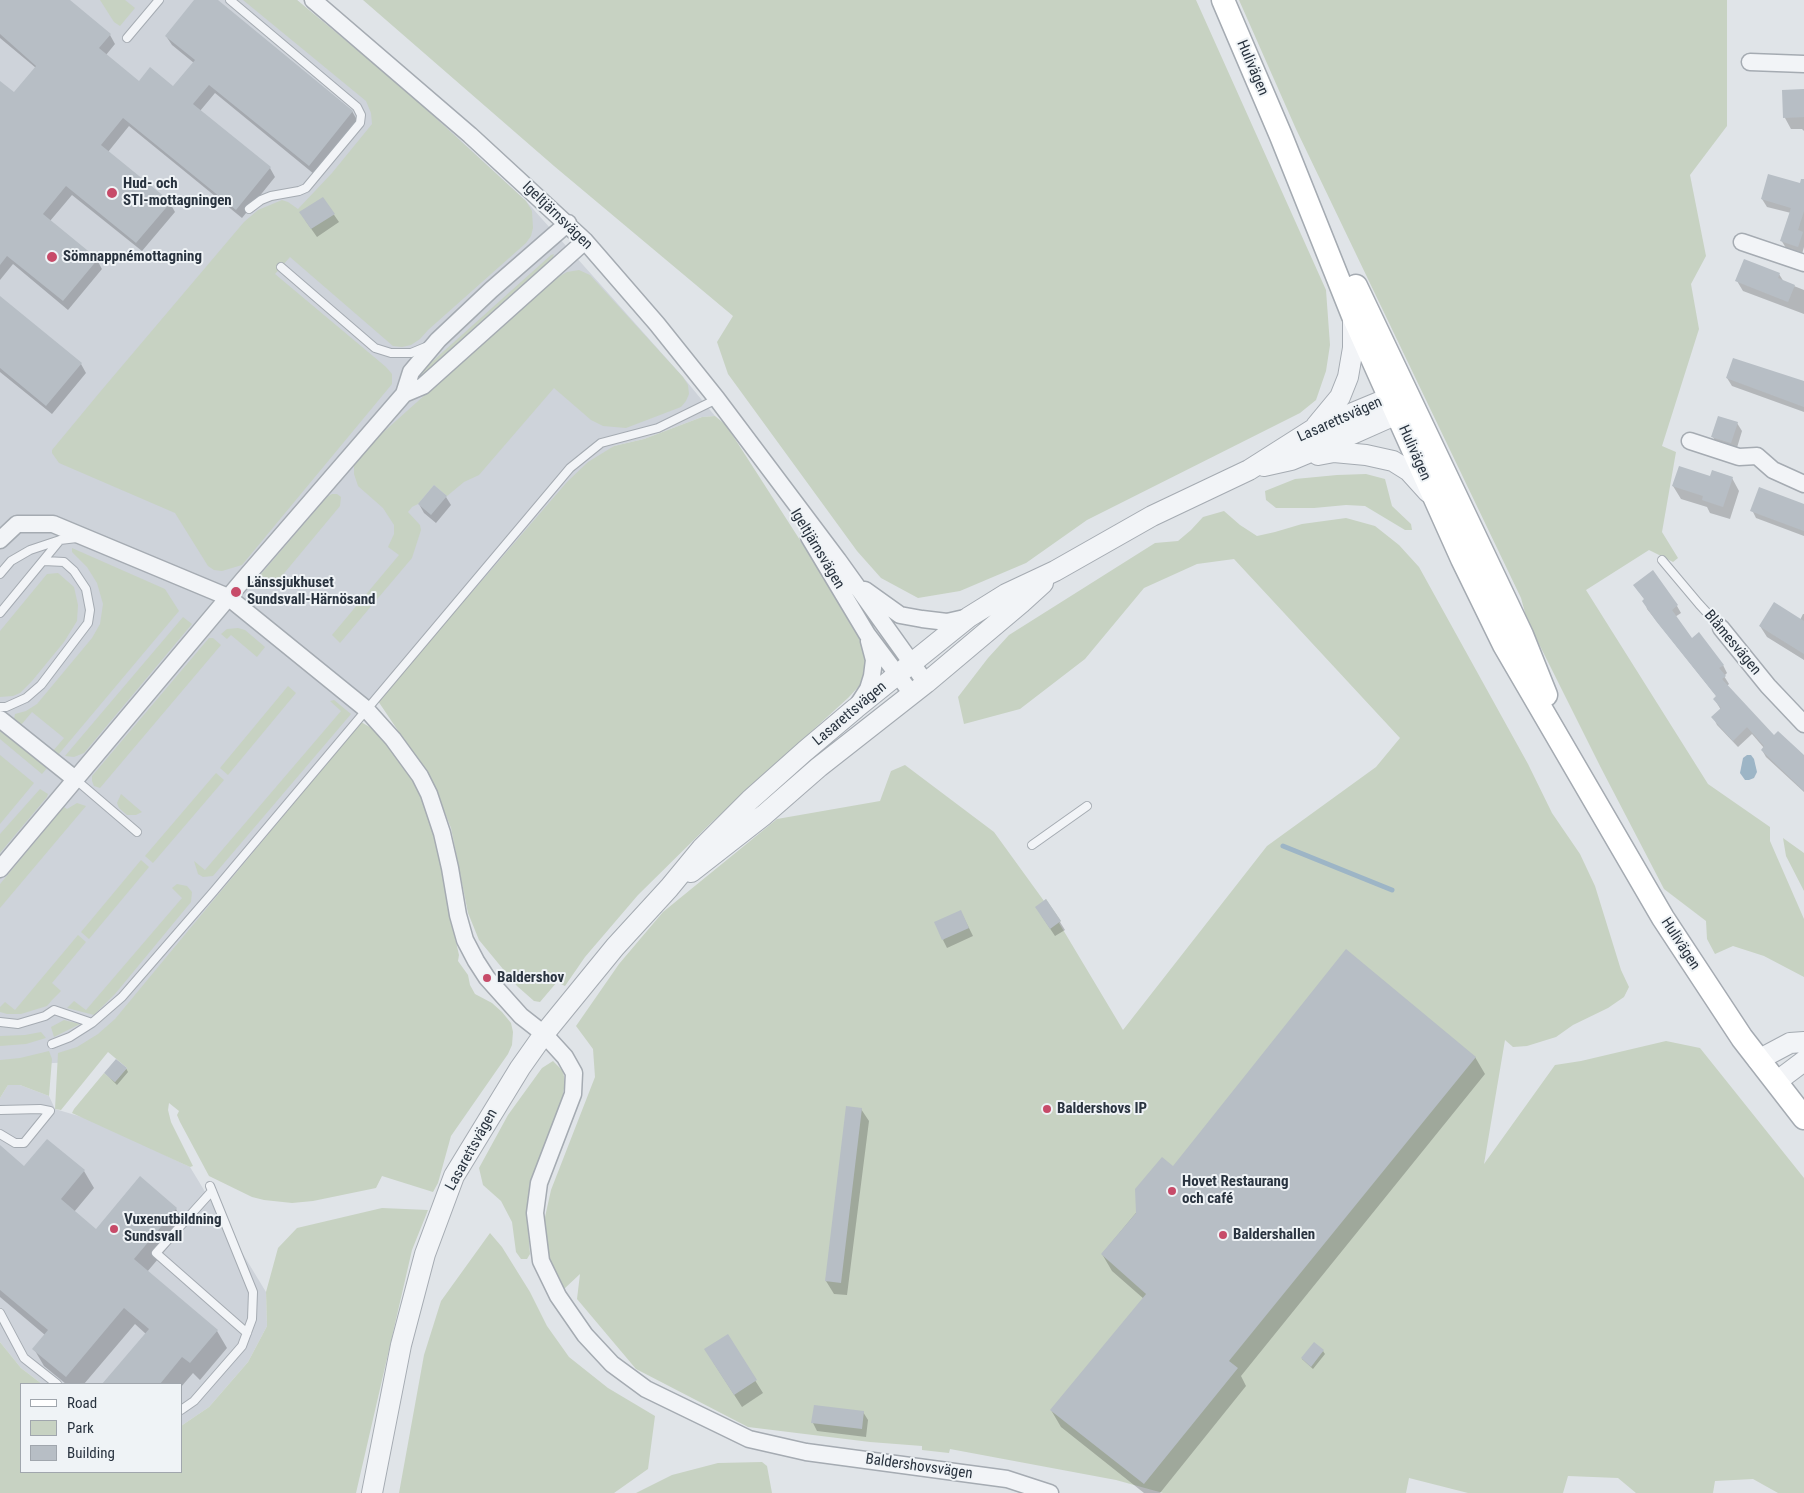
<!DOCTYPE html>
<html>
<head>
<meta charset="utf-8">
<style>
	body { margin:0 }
	#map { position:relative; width:1804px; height:1493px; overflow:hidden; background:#e0e4e8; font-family:"Roboto Condensed",sans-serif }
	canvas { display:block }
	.legend { position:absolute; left:20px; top:1383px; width:162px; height:90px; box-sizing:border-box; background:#eff3f6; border:1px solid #a0a6ad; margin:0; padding:6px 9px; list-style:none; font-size:15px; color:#29333f }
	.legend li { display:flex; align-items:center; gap:10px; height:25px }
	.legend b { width:25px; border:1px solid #a0a6ad }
</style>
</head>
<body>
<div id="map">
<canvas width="1804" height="1493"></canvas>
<ul class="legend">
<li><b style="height:6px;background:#fff"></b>Road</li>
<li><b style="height:14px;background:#c7d2c2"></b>Park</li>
<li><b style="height:14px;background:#b7bec5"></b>Building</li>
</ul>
</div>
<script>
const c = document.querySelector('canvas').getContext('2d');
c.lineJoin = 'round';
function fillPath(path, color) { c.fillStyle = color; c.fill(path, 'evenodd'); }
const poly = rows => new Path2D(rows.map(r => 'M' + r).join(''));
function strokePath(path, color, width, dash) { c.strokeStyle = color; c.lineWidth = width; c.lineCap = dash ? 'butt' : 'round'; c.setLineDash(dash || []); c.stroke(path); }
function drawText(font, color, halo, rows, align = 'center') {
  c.font = font + ' "Roboto Condensed",sans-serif'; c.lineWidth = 4; c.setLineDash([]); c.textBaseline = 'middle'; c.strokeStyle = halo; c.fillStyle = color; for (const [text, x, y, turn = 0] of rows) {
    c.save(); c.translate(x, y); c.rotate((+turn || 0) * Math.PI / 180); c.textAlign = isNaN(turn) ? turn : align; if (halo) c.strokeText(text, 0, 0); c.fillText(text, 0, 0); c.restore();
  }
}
const built = poly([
	[0,0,297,0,439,120,526,201,683,377,715,416,702,417,644,439,614,446,378,701,81,1062,0,1065],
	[8,1085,20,1085,49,1096,55,1109,92,1120,190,1167,266,1292,267,1326,248,1362,209,1407,181,1426,181,1384,42,1384,21,1368,0,1342,0,1098]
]);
const green = poly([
	[100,0,125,0,135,8,120,26,114,22],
	[243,0,297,0,403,88,526,201,532,211,533,228,531,236,526,243,428,330,420,339,411,345,402,347,393,346,290,257,275,274,386,367,392,374,392,384,242,565,222,571,214,570,208,566,175,513,59,463,52,453,52,450,100,392,244,222,258,210,282,200,288,202,298,209,332,173,372,124,371,113,366,101],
	[363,0,1196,0,1326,290,1330,345,1326,371,1316,400,1300,413,1087,520,1026,563,960,591,918,598,881,578,857,551,728,374,717,342,733,316,554,166],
	[1239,0,1727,0,1727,126,1690,175,1706,256,1691,284,1699,329,1662,446,1676,452,1662,532,1678,558,1673,562,1649,550,1586,590,1708,784,1770,827,1770,841,1804,919,1804,977,1764,956,1733,946,1715,954,1707,939,1706,921,1664,889,1600,766,1527,620,1521,598,1296,129],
	[554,254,552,260,417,381,415,377,551,255],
	[579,270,590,275,683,377,688,385,689,394,686,401,681,407,626,428,603,426,591,420,554,388,479,475,464,482,447,496,434,485,418,504,412,507,408,512,420,525,421,530,412,558,340,643,332,635,399,555,388,547,394,534,394,525,383,508,358,486,354,474,354,464,378,437,553,280,567,272],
	[715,416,726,425,816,565,857,633,864,651,866,669,861,684,848,698,711,823,638,895,585,957,565,986,557,982,540,1002,534,1001,517,986,479,940,468,913,451,828,432,781,378,701,567,482,588,462,614,446,644,439,702,417],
	[1366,474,1385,479,1392,506,1411,524,1412,530,1405,530,1365,506,1346,505,1314,508,1276,508,1266,500,1265,491,1295,479,1337,475],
	[332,494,337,494,341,497,340,506,271,589,259,584,256,580,327,497],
	[1224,511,1240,525,1257,536,1275,532,1302,524,1346,518,1375,526,1399,545,1419,567,1528,764,1552,813,1580,854,1595,886,1621,970,1629,987,1624,997,1608,1008,1573,1025,1556,1037,1527,1046,1513,1047,1505,1040,1484,1164,1555,1065,1581,1061,1666,1041,1700,1048,1804,1178,1804,1493,1778,1493,1753,1479,1715,1481,1713,1493,1636,1493,1618,1478,1568,1476,1563,1493,1468,1493,1409,1478,1406,1493,1163,1493,1116,1480,950,1449,949,1453,922,1450,922,1446,870,1442,748,1427,636,1369,577,1299,580,1274,564,1289,548,1257,543,1226,551,1190,595,1077,593,1049,576,1026,619,964,663,912,777,819,880,801,891,771,905,765,994,832,1044,901,1046,899,1061,921,1059,923,1123,1030,1267,846,1376,767,1400,738,1234,559,1197,564,1144,588,1085,659,1020,709,964,724,958,697,988,658,1009,635,1155,543,1178,541,1191,530,1203,517],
	[72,548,165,589,179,611,58,755,53,751,64,738,32,712,21,725,14,719,15,714,26,711,37,704,92,638,100,624,103,604,97,583,87,567,72,552],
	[58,573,74,587,78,605,77,621,64,642,32,681,20,693,13,696,0,697,0,631,47,574],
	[183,617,192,624,84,753,74,757,65,756],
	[238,628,245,630,265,647,257,657,231,635,227,639,221,634,227,629],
	[209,638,213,638,221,645,100,788,94,786,92,781,92,776],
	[288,686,296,693,228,775,220,768],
	[334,700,351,714,213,876,203,877,198,874,194,861,205,870,341,711,330,701],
	[361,722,375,730,389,747,414,781,425,803,442,858,449,911,459,955,458,961,468,975,470,985,475,994,492,1003,502,1012,511,1023,513,1032,512,1045,508,1054,451,1136,438,1183,433,1192,382,1176,376,1188,313,1201,292,1203,264,1200,252,1197,209,1176,180,1122,177,1115,179,1111,169,1103,168,1110,171,1122,193,1166,190,1167,72,1113,74,1109,104,1073,115,1082,127,1068,108,1052,61,1110,55,1109,58,1053,77,1047,98,1034,115,1019],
	[0,729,47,768,42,774,0,739],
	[0,755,34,783,0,824],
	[216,773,224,780,153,863,145,856],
	[40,789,48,794,47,797,0,853,0,834],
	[121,794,142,812,136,815,127,815,119,808,117,803],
	[77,803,86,806,0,908,0,884,64,807,67,809],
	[1783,838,1804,853,1804,891,1786,856],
	[141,860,149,867,89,939,81,932],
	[177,884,187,886,192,892,191,902,115,994,94,1015,67,1008,74,1001,86,1010,182,898,172,888],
	[78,935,86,942,52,983,61,991,52,1000,47,1006,21,1014,7,1014,0,1012,0,1007,5,1002,15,1010],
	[64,1020,80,1024,54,1037,51,1027],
	[41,1032,46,1038,26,1044,0,1046,0,1036,25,1035],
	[49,1051,52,1059,49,1096,20,1085,8,1085,0,1098,0,1060,20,1058],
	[553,1061,563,1071,565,1082,562,1101,527,1215,530,1254,527,1259,521,1259,516,1252,512,1222,501,1201,483,1185,479,1168,508,1115,542,1068],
	[382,1208,428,1210,412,1250,356,1493,0,1493,0,1342,21,1368,42,1384,21,1384,21,1472,181,1472,181,1426,209,1407,248,1362,267,1326,266,1292,278,1248,297,1228],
	[490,1233,502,1247,530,1292,547,1326,569,1357,608,1388,655,1416,648,1469,614,1493,399,1493,424,1355,441,1301],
	[762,1462,767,1466,772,1493,636,1493,672,1475,718,1463]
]);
const water = poly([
	[1747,755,1751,755,1754,759,1757,772,1754,778,1749,780,1745,780,1740,773,1743,758]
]);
const shadow = poly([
	[0,0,68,0,110,35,115,44,106,55,139,83,174,88,194,63,172,45,166,36,196,0,216,0,352,111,357,120,314,174,215,93,200,111,270,168,275,177,242,218,129,126,108,152,170,203,175,212,142,251,72,195,50,221,97,260,102,269,68,310,13,264,0,280,0,82,14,94,36,68,0,38],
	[1804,90,1804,131,1802,129,1791,129,1785,118,1783,91],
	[1804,181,1804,247,1802,254,1786,248,1781,240,1791,213,1767,207,1762,199,1801,185],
	[323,199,339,222,317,237,305,220],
	[1779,274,1784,282,1804,290,1804,314,1743,291,1737,281],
	[0,298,81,364,86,373,52,414,0,372],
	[1727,378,1804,382,1804,412,1732,386],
	[1737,423,1742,431,1736,451,1717,445,1713,437],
	[1711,478,1732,478,1739,491,1730,519,1710,513,1707,507,1681,499,1673,486],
	[434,487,446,497,451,505,436,523,424,513,419,504],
	[1804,507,1804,536,1756,518,1752,510],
	[1634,585,1677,606,1681,613,1675,617,1691,640,1723,665,1727,673,1724,676,1729,684,1727,686,1774,737,1804,757,1804,792,1766,757,1762,750,1764,748,1752,734,1738,747,1717,725,1713,717,1721,710,1715,700,1717,697,1647,609,1645,600],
	[1803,614,1804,614,1804,660,1767,637,1760,626,1800,620],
	[961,912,973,936,947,948,943,940],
	[1041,915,1060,922,1065,930,1055,936],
	[1475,1057,1485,1074,1241,1376,1246,1386,1160,1493,1144,1493,1061,1427,1051,1410,1144,1299,1112,1271,1102,1254,1173,1168],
	[126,1068,128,1072,117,1085,105,1073],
	[861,1109,869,1121,847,1295,834,1294,826,1281],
	[0,1147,25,1168,84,1171,94,1188,74,1212,96,1230,140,1178,176,1209,186,1226,147,1272,217,1331,227,1348,200,1380,193,1373,181,1387,181,1384,104,1384,146,1334,135,1324,84,1384,66,1384,44,1366,34,1349,45,1335,0,1297],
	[727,1336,763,1393,742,1407,713,1362],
	[1323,1351,1325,1354,1313,1369,1302,1359],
	[863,1412,868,1420,866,1437,817,1431,813,1423]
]);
const stream = poly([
	[1283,846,1392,890]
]);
const building = poly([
	[0,0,70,0,111,34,99,48,139,81,150,67,173,86,195,60,165,36,194,0,218,0,353,111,309,166,209,85,193,104,271,167,236,210,123,118,101,145,171,202,136,243,66,186,43,214,98,259,63,301,7,256,0,265,0,81,14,92,36,66,0,34],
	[1804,89,1804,117,1783,118,1782,90],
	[1768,174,1800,183,1801,179,1804,179,1804,211,1798,230,1803,232,1798,247,1780,241,1791,208,1761,199],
	[323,197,335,214,311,229,299,212],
	[1744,259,1780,273,1778,278,1795,285,1788,302,1735,281],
	[0,296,82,363,46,406,0,368],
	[1733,358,1804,381,1804,407,1726,378],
	[1718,416,1738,422,1731,443,1711,437],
	[1679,466,1710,476,1712,470,1733,477,1723,507,1702,500,1703,496,1672,486],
	[434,485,447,496,431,515,418,504],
	[1759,487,1804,504,1804,531,1750,511],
	[1653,570,1678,605,1672,610,1692,638,1699,632,1724,665,1719,668,1726,676,1722,679,1774,735,1778,731,1804,755,1804,791,1761,750,1764,746,1747,727,1733,741,1711,717,1721,708,1713,699,1716,696,1656,621,1642,601,1644,599,1633,585],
	[1774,602,1804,621,1804,654,1759,626],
	[1046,899,1061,921,1050,929,1035,907],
	[961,910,969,928,942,940,934,922],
	[1346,949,1476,1057,1229,1361,1238,1368,1144,1484,1050,1410,1146,1294,1101,1254,1136,1213,1135,1189,1162,1157,1173,1166],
	[116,1059,127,1068,115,1082,104,1073],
	[846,1106,862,1108,841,1283,825,1281],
	[47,1139,85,1170,61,1199,96,1229,140,1176,177,1208,134,1259,218,1330,190,1363,182,1357,160,1384,102,1384,149,1329,124,1308,66,1377,32,1349,48,1330,0,1290,0,1145,24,1166],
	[728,1334,757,1380,734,1395,704,1349],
	[1314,1342,1324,1350,1311,1367,1301,1358],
	[814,1405,864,1411,862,1429,811,1423]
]);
const service = poly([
	[230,0,357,107,361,115,360,123,306,188,299,191,271,196,261,200,249,209],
	[127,38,159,0],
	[281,267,375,348,391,353,411,353,428,346],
	[1662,560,1699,604,1721,628],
	[0,574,11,561,30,550,60,540,77,538],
	[0,613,60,540],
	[0,707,6,707,26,698,41,685,88,623,90,610,86,589,74,571,64,562,44,561],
	[75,779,137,832],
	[1032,845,1087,806],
	[0,1022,18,1024,45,1016,54,1010,92,1023],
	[52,1044,70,1037,92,1023,122,997,214,891,570,468,601,443,658,428,717,399],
	[0,1110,40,1109,50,1111,24,1143,15,1143,0,1134],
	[212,1191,156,1253,247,1333],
	[0,1313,24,1358,57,1384],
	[181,1410,194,1401,242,1346,252,1319,253,1292,210,1186]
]);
const minor = poly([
	[313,0,470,135,585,241,657,324,717,399,838,560,926,683],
	[1750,62,1804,64],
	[1742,242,1804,263],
	[404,394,423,386,585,241],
	[1690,441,1739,457,1757,456,1773,470,1804,484],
	[809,537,867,634,912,694],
	[0,540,17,524,53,524,228,597,366,709,393,739,420,776,429,794,442,833,450,868,458,915,465,940,476,961,487,978,521,1016,544,1034,565,1057,574,1073,573,1094,539,1183,535,1213,541,1261,558,1296,585,1335,612,1364,646,1389,749,1439,806,1452,1007,1479,1050,1493],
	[865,590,900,615,922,619,947,622,969,617],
	[1721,628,1768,686,1804,724],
	[859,703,868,689,872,676,874,660,869,641],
	[0,719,75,779],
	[0,869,243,580,404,394,411,372,438,340,491,290,568,223]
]);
const tertiary = poly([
	[1316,426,1340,397,1348,377,1353,348,1353,318],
	[1318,455,1334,452,1366,455,1393,461,1409,471,1428,492],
	[1264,466,1291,460,1334,442,1397,414,1407,403],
	[691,872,764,815,819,767,926,683,1021,603,1043,583],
	[1758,1060,1790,1043,1804,1042],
	[1776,1082,1804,1061],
	[372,1493,401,1345,425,1254,454,1176,520,1068,544,1034,615,947,669,888,702,848,750,800,805,751,856,708,969,617,1006,594,1055,571,1152,516,1249,470,1312,430,1389,398,1406,400]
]);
const secondary = poly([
	[1223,0,1281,136,1353,316,1462,559,1504,645,1663,918,1742,1038,1804,1118],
	[1356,286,1522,635,1546,695]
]);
const markers = [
	[112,193,6,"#c74b69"],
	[52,257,6,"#c74b69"],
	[236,592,6,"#c74b69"],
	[487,978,5,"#c74b69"],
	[1047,1109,5,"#c74b69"],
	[1172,1191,5,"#c74b69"],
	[114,1229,5,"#c74b69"],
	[1223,1235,5,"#c74b69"]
];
const streetNames = [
	["Hulivägen",1252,68,67],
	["Igeltjärnsvägen",557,216,44],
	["Lasarettsvägen",1340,420,-24],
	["Hulivägen",1414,453,66],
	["Igeltjärnsvägen",817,549,59],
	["Blåmesvägen",1732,643,50],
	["Lasarettsvägen",850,714,-40],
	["Hulivägen",1680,944,57],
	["Lasarettsvägen",472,1150,-61],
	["Baldershovsvägen",919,1467,8]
];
const poiNames = [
	["Hud- och",123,184],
	["STI-mottagningen",123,201],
	["Sömnappnémottagning",63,257],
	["Länssjukhuset",247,583],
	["Sundsvall-Härnösand",247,600],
	["Baldershov",497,978],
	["Baldershovs IP",1057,1109],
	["Hovet Restaurang",1182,1182],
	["och café",1182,1199],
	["Vuxenutbildning",124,1220],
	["Sundsvall",124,1237],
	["Baldershallen",1233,1235]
];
fillPath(built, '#ced3da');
fillPath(green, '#c7d2c2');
fillPath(water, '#9db5c6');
fillPath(shadow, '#0003');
strokePath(stream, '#9db5c6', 5);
fillPath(building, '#b7bec5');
strokePath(service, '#a5abb2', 10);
strokePath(minor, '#a5abb2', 19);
strokePath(tertiary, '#a5abb2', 22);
strokePath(secondary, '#a5abb2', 25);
strokePath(service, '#f2f4f7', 8);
strokePath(minor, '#f2f4f7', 16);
strokePath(tertiary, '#f2f4f7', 20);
strokePath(secondary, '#fff', 22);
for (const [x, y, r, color] of markers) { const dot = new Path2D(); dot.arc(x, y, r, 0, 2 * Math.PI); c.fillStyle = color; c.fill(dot); strokePath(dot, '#eff3f6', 2); }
drawText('15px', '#29333f', '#eff3f6', streetNames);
drawText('bold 15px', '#29333f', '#eff3f6', poiNames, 'left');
</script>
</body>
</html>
